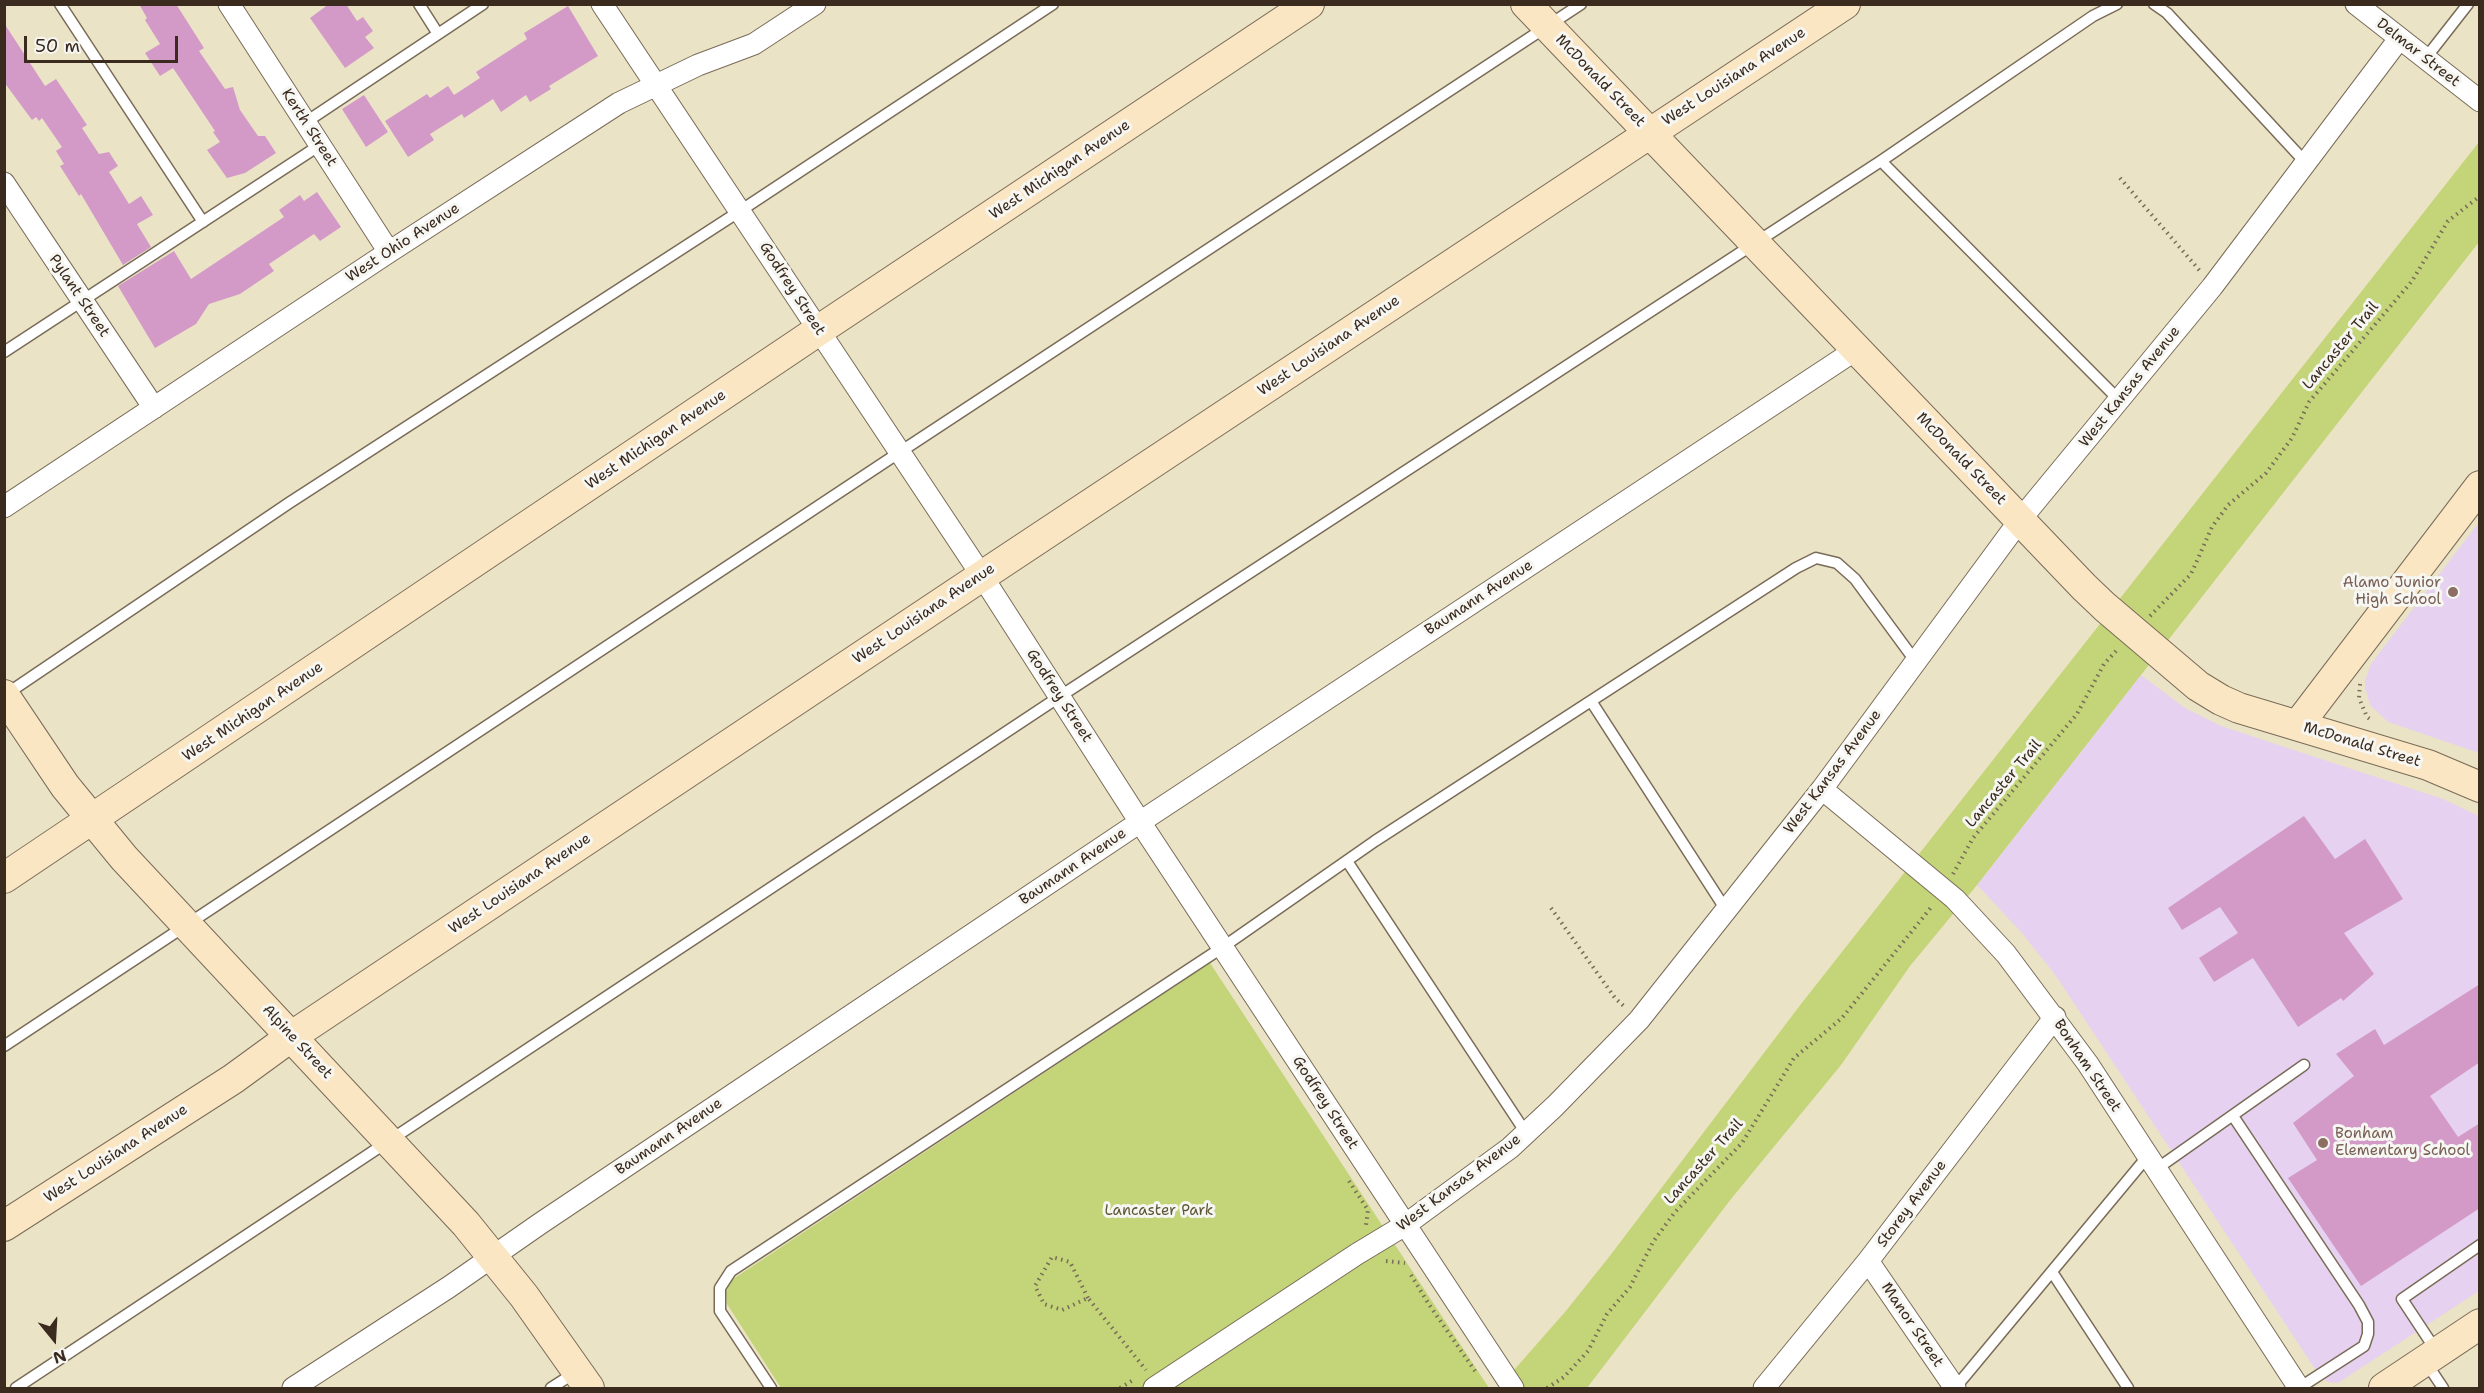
<!DOCTYPE html>
<html>
<head>
<meta charset="utf-8">
<style>
	body { margin:0 }
	#map { position:relative; width:2484px; height:1393px; overflow:hidden; background:#ebe3c5; font-family:"Shantell Sans",sans-serif }
	canvas { display:block }
	.frame { position:absolute; inset:0; border:6px solid #3b2a1e; pointer-events:none }
	.north { position:absolute; left:24px; top:1309px; width:60px; height:60px; -webkit-text-stroke:4px #f6f6f2; paint-order:stroke; rotate:162deg; font-size:16px; font-weight:700; line-height:24px; text-align:center; color:#3b2a1e }
	.north::after { content:''; display:block; margin:auto; width:21px; height:27px; background:#3b2a1e; clip-path:polygon(50% 0,100% 100%,50% 72%,0 100%) }
	.scale { position:absolute; left:24px; top:36px; width:154px; height:27px; box-sizing:border-box; border:3px solid #3b2a1e; border-top:0; padding-left:8px; font-size:18px; line-height:21px; white-space:nowrap; color:#3b2a1e; -webkit-text-stroke:4px #f6f6f2; paint-order:stroke }
</style>
</head>
<body>
<div id="map">
<canvas width="2484" height="1393"></canvas>
<div class="frame"></div>
<div class="north">N</div>
<div class="scale">50 m</div>
</div>
<script>
const c = document.querySelector('canvas').getContext('2d');
c.lineJoin = 'round';
function fillPath(path, color) { c.fillStyle = color; c.fill(path, 'evenodd'); }
const poly = rows => new Path2D(rows.map(r => 'M' + r).join(''));
function strokePath(path, color, width, dash) { c.strokeStyle = color; c.lineWidth = width; c.lineCap = dash ? 'butt' : 'round'; c.setLineDash(dash || []); c.stroke(path); }
function drawText(font, color, halo, rows, align = 'center') {
  c.font = font + ' "Shantell Sans",sans-serif'; c.lineWidth = 6; c.setLineDash([]); c.textBaseline = 'middle'; c.strokeStyle = halo; c.fillStyle = color; for (const [text, x, y, turn = 0] of rows) {
    c.save(); c.translate(x, y); c.rotate((+turn || 0) * Math.PI / 180); c.textAlign = isNaN(turn) ? turn : align; if (halo) c.strokeText(text, 0, 0); c.fillText(text, 0, 0); c.restore();
  }
}
const built = poly([
	[2479,522,2479,753,2388,722,2370,705,2365,687,2365,680,2371,664],
	[2141,675,2185,708,2221,726,2443,799,2479,816,2479,1291,2338,1383,2328,1382,2319,1375,2056,976,2021,932,1977,885]
]);
const green = poly([
	[2479,142,2479,242,1977,885,1910,966,1841,1065,1731,1199,1587,1388,1514,1388,1505,1377,1514,1370,1565,1312,1609,1257,1801,1004],
	[1210,963,1489,1388,781,1388,727,1304,726,1292,730,1281]
]);
const building = poly([
	[139,4,176,4,204,48,199,51,225,89,233,87,240,110,258,136,265,136,276,153,245,173,227,178,207,150,220,142,213,132,215,131,173,68,160,76,145,53,160,44,145,20,147,18],
	[329,4,346,4,357,21,363,17,373,31,365,37,374,48,345,68,310,18],
	[568,6,598,56,549,86,551,89,530,102,526,95,501,112,493,99,464,118,462,114,430,134,434,140,408,157,385,121,427,94,430,98,448,86,454,95,480,78,476,72,527,39,524,33],
	[4,23,45,86,56,79,87,125,82,128,99,154,109,152,118,166,109,172,129,204,141,196,153,215,137,224,151,247,123,265,81,194,79,196,60,166,64,164,56,151,62,147,42,118,39,121,36,117,32,120,4,82],
	[364,95,388,132,366,147,342,109],
	[317,192,341,227,320,241,314,234,269,264,274,271,240,294,209,304,196,324,155,348,118,286,174,251,191,279,284,217,279,210,300,195,304,201],
	[2304,816,2335,859,2365,839,2403,899,2344,933,2374,974,2343,1001,2341,998,2298,1027,2253,958,2214,982,2199,958,2238,933,2220,907,2182,930,2168,908],
	[2480,984,2480,1062,2430,1096,2458,1137,2480,1123,2480,1208,2361,1286,2288,1178,2317,1160,2293,1123,2354,1076,2336,1054,2375,1029,2384,1045]
]);
const path = poly([
	[2120,178,2200,271],
	[2150,616,2191,574,2212,527,2228,505,2266,473,2292,438,2309,402,2412,281,2448,221,2480,196],
	[2360,684,2359,698,2367,717,2371,720],
	[1953,874,1973,838,2077,714,2104,664,2118,649],
	[1551,908,1615,998,1626,1008],
	[1349,1181,1368,1210,1366,1225],
	[1386,1261,1405,1263],
	[1411,1275,1428,1303,1475,1371],
	[1088,1298,1070,1262,1052,1257,1035,1286,1044,1304,1062,1310,1088,1298,1146,1370],
	[1120,1388,1135,1379],
	[1547,1388,1564,1377,1588,1351,1607,1314,1630,1287,1653,1242,1675,1212,1742,1143,1794,1058,1842,1018,1933,905]
]);
const lane = poly([
	[60,4,203,222],
	[419,4,438,34],
	[2154,4,2167,13,2306,163],
	[2425,59,2468,4],
	[306,122,483,4],
	[1881,161,2120,401],
	[4,352,320,145],
	[5,695,289,503,740,211,1053,4],
	[1591,701,1726,910],
	[1347,861,1526,1133],
	[4,1046,900,452,1581,4],
	[2233,1116,2359,1305,2368,1322,2368,1334,2364,1346,2299,1388],
	[2155,1170,2304,1065],
	[2052,1272,2128,1388],
	[2437,1352,2402,1299,2480,1245],
	[2425,1361,2443,1388],
	[16,1388,1059,697,1881,161,2093,16,2117,4],
	[551,1388,576,1372],
	[771,1388,720,1311,720,1288,731,1271,1223,947,1375,841,1796,568,1816,558,1837,563,1855,579,1916,662],
	[1955,1388,2147,1157]
]);
const street = poly([
	[229,4,389,252],
	[602,4,982,576,1140,822,1513,1388],
	[2356,4,2480,101],
	[4,183,154,408],
	[4,507,389,252,619,103,698,65,754,44,815,4],
	[1822,789,1955,899,2006,954,2088,1064,2299,1388],
	[1868,1261,1955,1388],
	[293,1388,449,1287,541,1223,1140,822,1857,349],
	[1154,1388,1357,1254,1405,1225,1510,1148,1555,1106,1639,1020,1822,789,2020,520,2212,287,2399,39],
	[1764,1388,1868,1261,2055,1017]
]);
const secondary = poly([
	[1526,4,2084,587,2105,607,2198,686,2221,700,2239,708,2428,765,2480,787],
	[4,695,65,786,124,858,466,1224,524,1296,589,1388],
	[2298,725,2480,486],
	[4,878,819,330,1309,4],
	[4,1226,233,1079,292,1036,982,576,1845,4],
	[2384,1388,2480,1324]
]);
const markers = [
	[2453,592,6,"#8d6e63"],
	[2323,1143,6,"#8d6e63"]
];
const streetNames = [
	["Delmar Street",2418,53,38],
	["West Louisiana Avenue",1734,77,-33],
	["McDonald Street",1600,81,46],
	["Kerth Street",309,128,57],
	["West Michigan Avenue",1060,170,-34],
	["West Ohio Avenue",403,243,-33],
	["Godfrey Street",792,289,57],
	["Pylant Street",79,296,56],
	["West Louisiana Avenue",1329,346,-34],
	["Lancaster Trail",2341,346,-50],
	["West Kansas Avenue",2130,387,-51],
	["West Michigan Avenue",656,440,-34],
	["McDonald Street",1961,459,46],
	["Baumann Avenue",1479,598,-33],
	["West Louisiana Avenue",924,614,-34],
	["Godfrey Street",1059,696,57],
	["West Michigan Avenue",253,712,-34],
	["McDonald Street",2362,745,17],
	["West Kansas Avenue",1833,772,-53],
	["Lancaster Trail",2004,784,-50],
	["Baumann Avenue",1073,867,-34],
	["West Louisiana Avenue",520,884,-34],
	["Alpine Street",297,1042,47],
	["Bonham Street",2087,1066,56],
	["Godfrey Street",1325,1103,57],
	["Baumann Avenue",669,1137,-34],
	["West Louisiana Avenue",116,1154,-33],
	["Lancaster Trail",1704,1162,-48],
	["West Kansas Avenue",1459,1183,-37],
	["Storey Avenue",1912,1204,-53],
	["Manor Street",1912,1325,56]
];
const educationNames = [
	["Alamo Junior",2441,583],
	["High School",2441,600],
	["Bonham",2335,1134,"left"],
	["Elementary School",2335,1151,"left"]
];
const parkNames = [
	["Lancaster Park",1159,1211]
];
fillPath(built, '#e6d2f0');
fillPath(green, '#c3d578');
fillPath(building, '#d39ac8');
strokePath(lane, '#796b58', 13);
strokePath(street, '#796b58', 23);
strokePath(secondary, '#796b58', 32);
strokePath(path, '#796b58', 4, [1.5, 4.5]);
strokePath(lane, '#fff', 10);
strokePath(street, '#fff', 21);
strokePath(secondary, '#fbe6c4', 30);
for (const [x, y, r, color] of markers) { const dot = new Path2D(); dot.arc(x, y, r, 0, 2 * Math.PI); c.fillStyle = color; c.fill(dot); strokePath(dot, '#f6f6f2', 2); }
drawText('15px', '#3b2a1e', '#f6f6f2', streetNames);
drawText('15px', '#785e54', '#f6f6f2', educationNames, 'right');
drawText('15px', '#5d5534', '#f6f6f2', parkNames);
</script>
</body>
</html>
